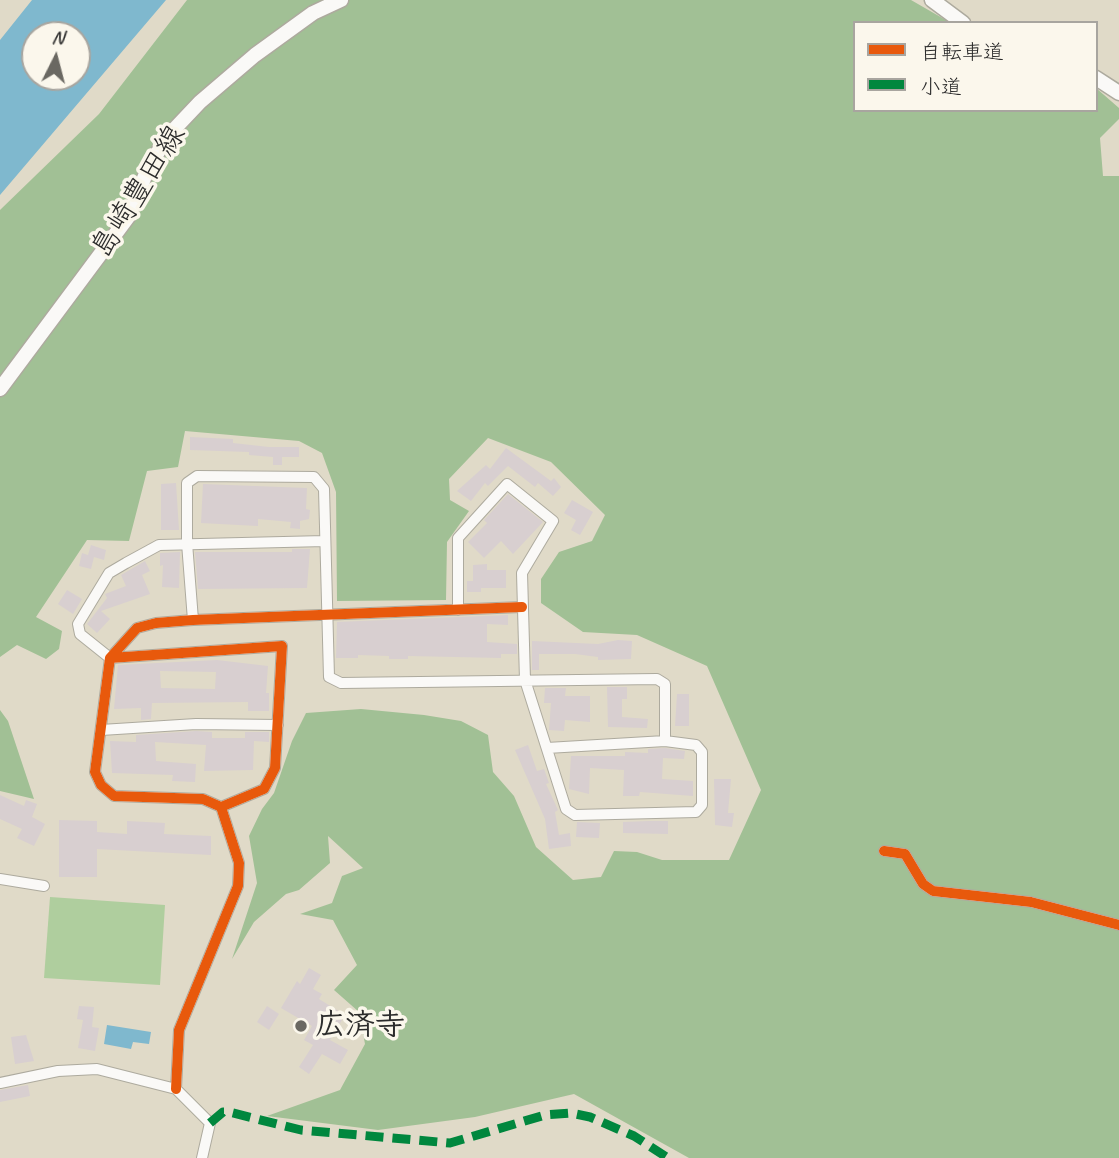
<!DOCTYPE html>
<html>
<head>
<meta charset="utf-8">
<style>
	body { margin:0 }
	#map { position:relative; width:1119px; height:1158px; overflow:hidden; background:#e0dac8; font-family:Caveat,"Klee One",sans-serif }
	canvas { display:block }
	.legend { position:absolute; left:853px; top:21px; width:245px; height:91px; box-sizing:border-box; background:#fbf7ec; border:2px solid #a8a59f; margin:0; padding:9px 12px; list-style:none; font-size:21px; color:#2b2b2b }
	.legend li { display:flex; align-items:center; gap:14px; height:35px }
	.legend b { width:35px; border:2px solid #a8a59f }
	.north { position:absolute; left:21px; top:21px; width:70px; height:70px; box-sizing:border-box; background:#fbf7ec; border:2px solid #a8a59f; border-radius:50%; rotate:6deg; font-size:19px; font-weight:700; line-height:28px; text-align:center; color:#2b2b2b }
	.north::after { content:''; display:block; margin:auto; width:24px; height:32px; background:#6a6862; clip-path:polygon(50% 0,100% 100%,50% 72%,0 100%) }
</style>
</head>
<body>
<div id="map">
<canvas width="1119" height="1158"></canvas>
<ul class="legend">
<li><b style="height:9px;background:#e8590c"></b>自転車道</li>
<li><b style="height:9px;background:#00873e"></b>小道</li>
</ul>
<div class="north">N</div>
</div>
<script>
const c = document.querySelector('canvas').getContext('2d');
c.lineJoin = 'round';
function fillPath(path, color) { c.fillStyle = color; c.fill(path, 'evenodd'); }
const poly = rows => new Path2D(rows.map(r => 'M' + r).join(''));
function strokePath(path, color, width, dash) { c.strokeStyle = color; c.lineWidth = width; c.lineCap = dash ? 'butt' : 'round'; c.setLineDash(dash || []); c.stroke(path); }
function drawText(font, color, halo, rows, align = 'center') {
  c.font = font + ' Caveat,"Klee One",sans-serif'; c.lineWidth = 7; c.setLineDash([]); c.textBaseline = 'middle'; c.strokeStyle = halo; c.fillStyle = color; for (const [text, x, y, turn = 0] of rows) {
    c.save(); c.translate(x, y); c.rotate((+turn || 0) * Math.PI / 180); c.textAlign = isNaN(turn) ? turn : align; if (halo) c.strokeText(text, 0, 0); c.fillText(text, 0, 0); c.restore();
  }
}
const green = poly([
	[50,897,165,905,160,985,44,978]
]);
const forest = poly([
	[187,0,911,0,951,23,855,23,855,110,1096,110,1096,88,1119,108,1119,119,1100,138,1103,176,1119,176,1119,1158,689,1158,574,1094,475,1117,378,1130,267,1116,340,1090,365,1044,359,1012,334,990,357,965,333,920,300,914,332,903,342,876,363,868,328,836,330,863,299,890,286,894,254,922,232,959,257,883,249,836,262,809,274,793,292,741,306,713,361,709,424,715,461,721,488,735,493,772,514,796,536,847,573,880,601,877,614,851,637,852,662,860,729,860,761,790,707,666,637,635,583,632,541,603,541,579,559,552,592,541,605,515,551,462,488,438,449,479,450,500,469,511,447,542,446,600,337,601,336,492,322,453,299,441,185,431,178,467,147,471,129,541,87,540,36,617,62,631,59,649,46,659,17,645,0,657,0,210,99,114],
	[0,710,8,721,34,799,0,791]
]);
const water = poly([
	[32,0,166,0,0,195,0,40],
	[35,35,77,35,77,77,35,77],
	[107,1025,151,1032,149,1044,133,1042,131,1049,104,1044]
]);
const building = poly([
	[190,437,233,439,233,443,269,447,299,447,299,457,282,457,282,465,273,465,273,457,249,455,249,452,190,450],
	[506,448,551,481,554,478,561,487,553,496,538,483,535,487,508,466,488,486,485,483,471,501,457,491,486,465,490,469],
	[176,483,179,530,161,530,161,484],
	[203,484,307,488,306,509,310,510,309,519,300,521,300,529,290,528,291,522,258,519,258,526,201,523],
	[508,494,543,522,513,554,501,541,484,558,468,542,487,523,484,520],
	[572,500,593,512,580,535,571,530,576,520,564,513],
	[91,545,106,550,104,560,94,557,91,569,79,566,82,553,88,555],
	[292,549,310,549,307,588,198,589,195,552,292,552],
	[180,552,179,588,162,587,163,565,160,566,160,553],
	[145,561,150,571,142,575,150,594,101,611,110,619,97,633,87,624,107,598,105,594,126,586,121,575],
	[487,564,487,570,506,570,506,588,481,588,481,592,467,592,467,581,473,581,473,565],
	[67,590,82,599,73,614,58,604],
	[508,615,508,625,487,624,487,642,517,644,517,654,501,654,501,658,408,656,408,659,389,659,389,656,358,655,358,658,336,658,337,622],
	[618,640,632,641,631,659,598,660,598,657,575,654,539,654,539,670,532,670,532,641,598,644],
	[217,660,268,666,266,693,269,693,269,711,248,711,248,702,152,703,151,719,141,720,141,708,114,709,118,665],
	[160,671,216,672,215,689,161,688],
	[607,687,627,687,627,699,622,699,622,717,648,719,647,728,608,727],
	[545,688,566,688,565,696,590,696,590,722,565,720,564,731,549,730,551,703,544,703],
	[677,694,689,694,689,726,675,726],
	[196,731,212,732,212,738,245,738,245,732,269,732,269,742,254,741,253,770,204,771,206,745,155,742,156,761,196,764,195,782,172,781,173,775,112,773,110,741,136,742,136,735],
	[528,745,537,771,544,769,549,783,546,784,558,810,555,812,559,835,570,833,571,846,549,849,545,819,515,750],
	[665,748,685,751,684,759,663,758,662,779,693,781,693,796,640,792,639,796,623,796,624,770,590,768,589,794,569,789,571,756,625,756,625,752,648,753,648,749],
	[714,779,731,779,728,813,734,813,732,827,715,825],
	[0,795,24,806,26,800,37,804,32,817,45,824,34,846,17,838,22,829,0,819],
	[59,820,97,821,97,832,127,834,127,821,165,823,164,834,211,836,211,855,97,849,97,877,59,877],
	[649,821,668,821,668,834,623,833,623,822],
	[577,822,600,823,599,838,576,837],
	[309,968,321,975,313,989,322,994,319,999,345,1015,330,1040,348,1050,340,1064,322,1054,309,1074,299,1067,313,1045,304,1040,312,1026,281,1008,297,981,300,984],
	[79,1006,94,1007,92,1027,99,1028,95,1051,78,1048,83,1020,77,1019],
	[267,1006,279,1014,269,1030,257,1022],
	[26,1035,34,1061,15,1064,11,1037],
	[28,1085,30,1096,0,1102,0,1090]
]);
const street = poly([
	[458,610,458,538,507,484,553,521,522,573,525,680,566,809,575,815,696,812,702,805,702,752,696,745,665,741,547,748],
	[193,620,187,543,187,483,197,476,314,477,324,489,329,677,341,683,657,679,665,684,665,741],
	[110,658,282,646,275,768,264,789,221,807,203,799,114,796,101,785,95,772,110,658,137,628,156,623,193,620,522,607],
	[110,658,80,634,78,624,109,573,126,563,159,545,325,541],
	[101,730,196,724,278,725],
	[884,851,905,854,923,884,933,891,1031,902,1119,925],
	[0,879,44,886],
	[0,1083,58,1071,97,1069,176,1089,210,1123,202,1158],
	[176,1089,179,1030,238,886,239,863,221,807]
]);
const secondary = poly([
	[932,0,963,23],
	[1096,78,1119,93],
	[0,389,128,217,145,176,165,139,200,102,255,55,313,13,341,0]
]);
const quiet = poly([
	[210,1123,223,1112,229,1112,301,1130,450,1143,545,1115,571,1113,590,1117,634,1136,668,1158]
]);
const cycleway = poly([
	[110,658,282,646,275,768,264,789,221,807,203,799,114,796,101,785,95,772,110,658,137,628,156,623,193,620,522,607],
	[884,851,905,854,923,884,933,891,1031,902,1119,925],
	[176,1089,179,1030,238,886,239,863,221,807]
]);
const markers = [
	[301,1026,7,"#6a6862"]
];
const streetNames = [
	["島崎豊田線",139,192,-58]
];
const poiNames = [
	["広済寺",315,1026]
];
fillPath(green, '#afce9e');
fillPath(forest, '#a1c095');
fillPath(water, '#7fb8ce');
fillPath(building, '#d8cfd0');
strokePath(street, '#adaa9e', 12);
strokePath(secondary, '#adaa9e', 17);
strokePath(street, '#faf9f7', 10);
strokePath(secondary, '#faf9f7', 14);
strokePath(quiet, '#00873e', 9, [18, 9]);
strokePath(cycleway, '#e8590c', 10);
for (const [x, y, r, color] of markers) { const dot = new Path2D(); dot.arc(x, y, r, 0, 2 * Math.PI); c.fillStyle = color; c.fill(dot); strokePath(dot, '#fbf7ec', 2.5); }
drawText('30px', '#2b2b2b', '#fbf7ec', streetNames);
drawText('bold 30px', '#2b2b2b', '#fbf7ec', poiNames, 'left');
</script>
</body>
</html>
